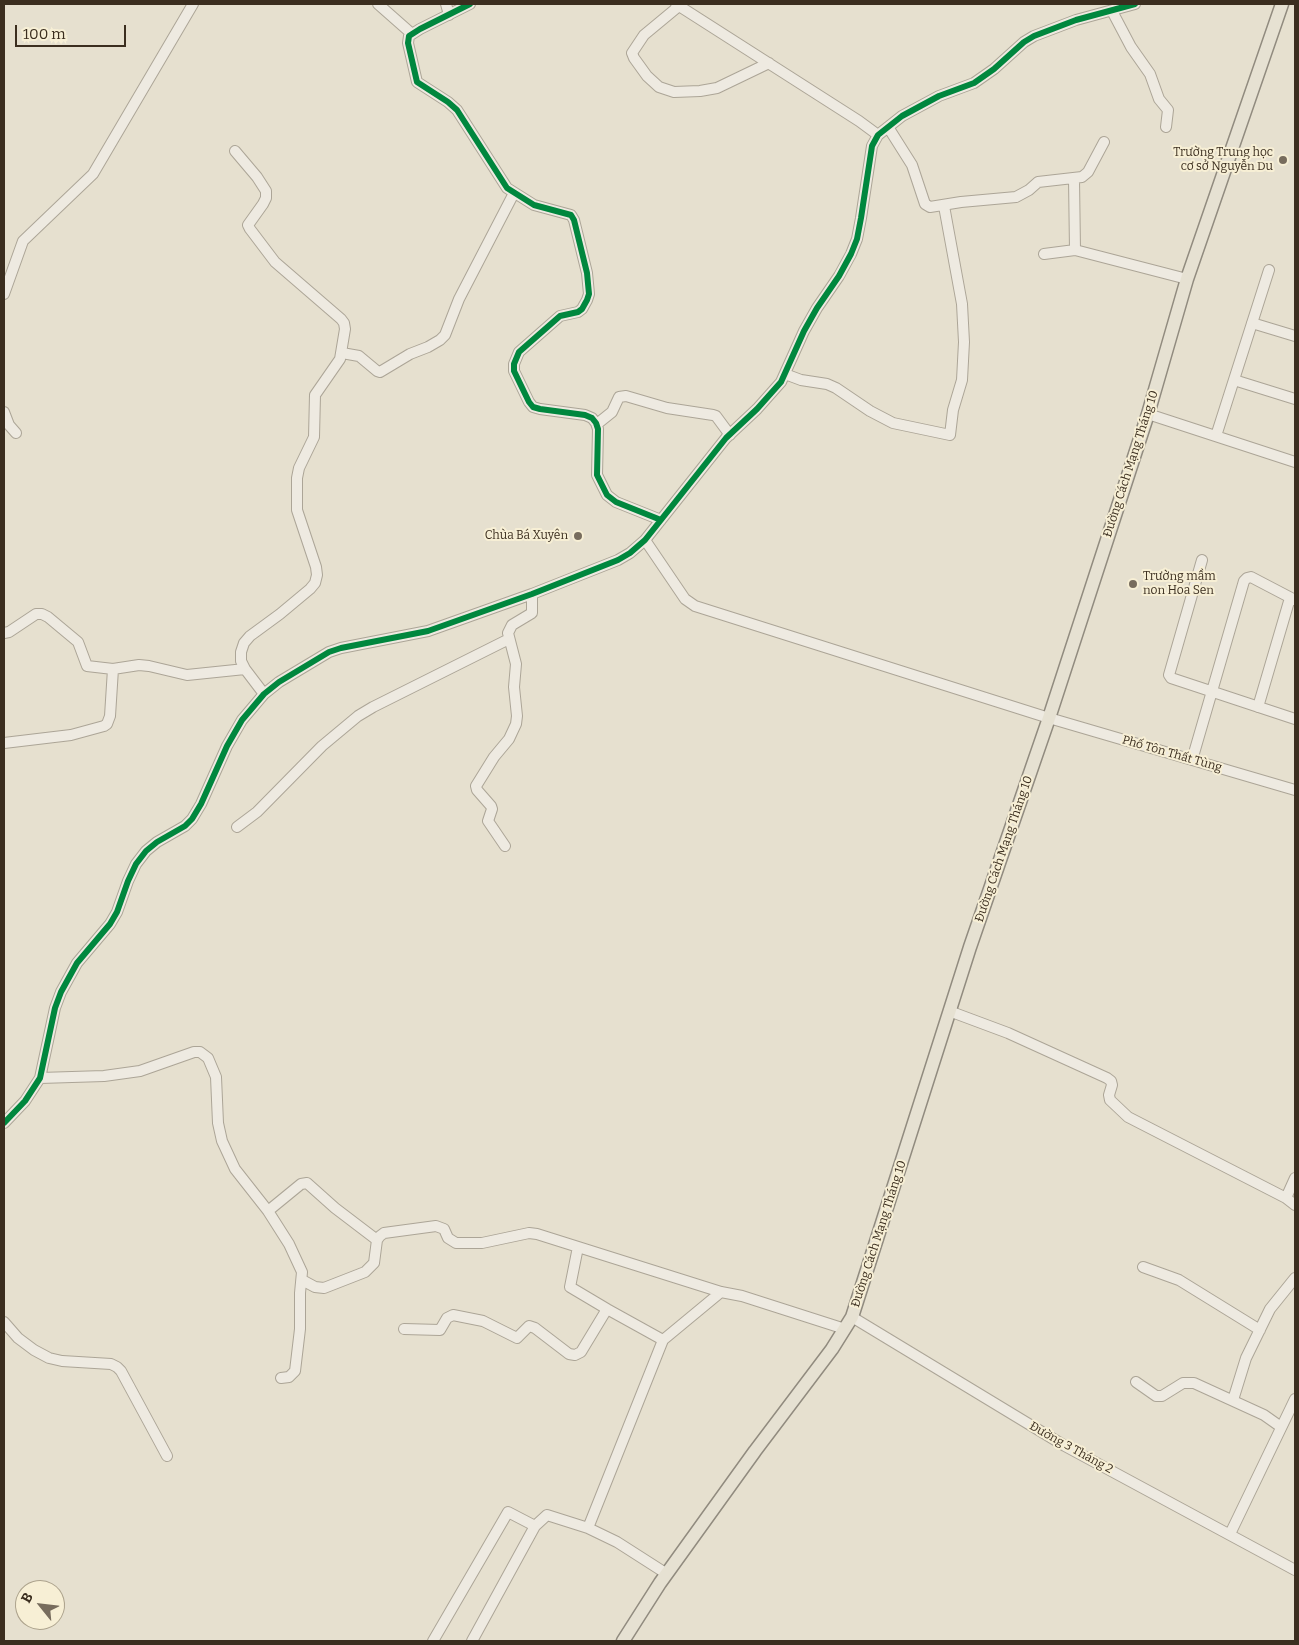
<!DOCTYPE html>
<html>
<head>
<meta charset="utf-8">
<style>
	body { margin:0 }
	#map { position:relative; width:1299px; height:1645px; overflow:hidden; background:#e6e0cf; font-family:Bitter,serif }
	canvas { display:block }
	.frame { position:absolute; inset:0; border:5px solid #3b2e1f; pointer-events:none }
	.north { position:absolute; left:15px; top:1580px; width:50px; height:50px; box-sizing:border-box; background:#f7efd5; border:1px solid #aca28c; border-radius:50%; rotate:299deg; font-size:14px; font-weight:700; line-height:20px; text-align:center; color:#3b2e1f }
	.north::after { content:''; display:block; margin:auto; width:18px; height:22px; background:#776c5d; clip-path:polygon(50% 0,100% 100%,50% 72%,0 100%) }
	.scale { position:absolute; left:15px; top:25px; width:111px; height:22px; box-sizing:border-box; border:2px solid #3b2e1f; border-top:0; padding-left:6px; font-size:15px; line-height:18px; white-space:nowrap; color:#3b2e1f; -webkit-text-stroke:4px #f7efd5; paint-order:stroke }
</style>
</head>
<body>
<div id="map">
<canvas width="1299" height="1645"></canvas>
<div class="frame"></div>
<div class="north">B</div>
<div class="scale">100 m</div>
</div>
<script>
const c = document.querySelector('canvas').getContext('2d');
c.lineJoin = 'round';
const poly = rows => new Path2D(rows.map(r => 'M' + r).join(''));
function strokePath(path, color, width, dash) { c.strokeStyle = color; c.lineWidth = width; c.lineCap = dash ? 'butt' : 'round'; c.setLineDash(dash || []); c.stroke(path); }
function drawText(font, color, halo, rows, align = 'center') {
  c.font = font + ' Bitter,serif'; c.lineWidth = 4; c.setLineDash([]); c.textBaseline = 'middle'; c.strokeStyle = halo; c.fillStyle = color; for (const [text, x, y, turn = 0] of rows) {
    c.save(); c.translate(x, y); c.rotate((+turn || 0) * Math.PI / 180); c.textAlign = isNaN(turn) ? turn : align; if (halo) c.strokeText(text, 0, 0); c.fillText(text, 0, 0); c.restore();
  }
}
const minor = poly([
	[378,4,412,34],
	[446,4,449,15],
	[470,4,420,29,409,36,408,43,417,82,448,102,457,110,507,188,534,205,571,215,574,220,587,273,589,294,587,300,582,309,578,312,560,316,519,352,514,364,514,371,529,402,533,407,540,409,585,415,592,418,596,423,598,429,597,475,607,495,616,502,661,520],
	[676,4,859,121,878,135],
	[679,6,644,35,632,53,634,58,647,76,659,87,674,92,700,91,717,88,769,63],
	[1112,11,1131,47,1150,74,1159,99,1168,110,1166,127],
	[888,127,912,165,925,204,930,207,961,202,1016,197,1029,190,1038,182,1082,177,1088,172,1104,142],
	[235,151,257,177,266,191,266,198,263,204,248,225,250,229,275,262,341,319,344,323,345,329,340,359,315,395,314,437,299,468,297,478,297,510,316,567,317,575,315,583,310,589,280,614,250,636,244,643,241,652,241,661,245,669,264,694],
	[1074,179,1075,250,1187,279],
	[1044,254,1075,250],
	[4,294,23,241,93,174,193,4],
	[1252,323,1295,336],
	[342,353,359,356,377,371,380,372,410,354,428,347,440,340,445,335,459,299,514,193],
	[785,374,801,380,827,384,836,388,870,411,893,423,950,435,953,410,962,380,964,342,962,304,944,206],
	[1234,380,1295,399],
	[4,412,9,425,16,433],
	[1148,414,1295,462],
	[597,424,612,412,619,397,626,396,667,408,713,415,716,416,730,435],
	[1216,436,1269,270],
	[645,540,685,599,695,606,1049,718,1295,790],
	[1202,560,1169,675,1171,678,1295,719],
	[4,633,9,632,36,614,42,614,48,617,78,642,87,666,113,669,139,665,149,666,187,675,245,669],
	[1258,707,1290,598],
	[4,743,71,735,104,726,107,724,110,716,113,669],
	[1192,760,1244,581,1247,578,1251,577,1295,600],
	[237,827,257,812,322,746,358,716,373,707,509,639],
	[505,846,488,821,492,809,491,806,477,790,476,786,494,757,509,739,516,724,517,716,514,687,516,664,508,633,512,625,532,613,532,594],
	[949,1011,1008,1033,1107,1078,1111,1081,1112,1085,1109,1095,1110,1100,1128,1117,1286,1198,1295,1205],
	[40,1078,104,1076,140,1071,194,1052,200,1052,208,1058,216,1077,218,1123,222,1141,235,1169,268,1211,289,1244,302,1272,300,1293,300,1329,295,1371,289,1377,281,1378],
	[4,1123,25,1101,40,1078,55,1008,61,992,77,963,110,924,117,912,128,881,136,864,146,851,157,842,185,826,192,819,201,804,227,746,242,720,264,694,279,682,329,652,341,648,428,631,532,594,618,560,630,553,645,540,726,438,757,409,781,382,804,331,817,308,839,276,851,254,857,239,861,218,872,146,878,135,902,116,939,96,974,83,994,69,1024,42,1034,36,1076,20,1135,4],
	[1286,1198,1295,1178],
	[268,1211,301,1184,307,1183,335,1208,377,1240],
	[578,1247,570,1287,607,1309,663,1340],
	[1143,1267,1179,1280,1260,1330],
	[302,1280,315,1287,324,1288,365,1272,374,1263,377,1240,380,1236,384,1233,436,1226,444,1229,448,1238,456,1243,482,1243,529,1233,537,1234,721,1292,742,1296,845,1329],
	[852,1317,1065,1446,1295,1570],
	[4,1322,18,1338,34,1350,49,1358,62,1361,111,1364,117,1367,121,1371,167,1456],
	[404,1329,440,1330,447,1318,453,1315,483,1321,517,1338,529,1326,535,1328,569,1354,575,1355,581,1352,607,1309],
	[1136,1382,1156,1396,1162,1396,1183,1383,1194,1383,1264,1415,1281,1427],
	[1233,1400,1246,1358,1270,1309,1295,1278],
	[588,1528,663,1340,721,1292],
	[1230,1534,1295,1399],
	[433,1641,508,1512,535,1526],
	[472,1641,535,1526,547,1515,588,1528,617,1542,667,1574]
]);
const major = poly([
	[623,1641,660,1583,755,1451,832,1349,852,1317,970,947,1049,718,1148,414,1187,279,1282,4]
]);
const cycleway = poly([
	[470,4,420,29,409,36,408,43,417,82,448,102,457,110,507,188,534,205,571,215,574,220,587,273,589,294,587,300,582,309,578,312,560,316,519,352,514,364,514,371,529,402,533,407,540,409,585,415,592,418,596,423,598,429,597,475,607,495,616,502,661,520],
	[4,1123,25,1101,40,1078,55,1008,61,992,77,963,110,924,117,912,128,881,136,864,146,851,157,842,185,826,192,819,201,804,227,746,242,720,264,694,279,682,329,652,341,648,428,631,532,594,618,560,630,553,645,540,726,438,757,409,781,382,804,331,817,308,839,276,851,254,857,239,861,218,872,146,878,135,902,116,939,96,974,83,994,69,1024,42,1034,36,1076,20,1135,4]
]);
const markers = [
	[1283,160,5,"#776c5d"],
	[578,536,5,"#776c5d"],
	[1133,584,5,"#776c5d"]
];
const poiNames = [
	["Trường Trung học",1273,153],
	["cơ sở Nguyễn Du",1273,167],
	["Chùa Bá Xuyên",568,536],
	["Trường mầm",1143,577,"left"],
	["non Hoa Sen",1143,591,"left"]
];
const streetNames = [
	["Đường Cách Mạng Tháng 10",1131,464,-72],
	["Phố Tôn Thất Tùng",1172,754,16],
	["Đường Cách Mạng Tháng 10",1004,849,-71],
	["Đường Cách Mạng Tháng 10",879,1234,-72],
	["Đường 3 Tháng 2",1071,1448,29]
];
strokePath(minor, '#aca597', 12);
strokePath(major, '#918b7f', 15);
strokePath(minor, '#eeeae1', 10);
strokePath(major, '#e6e1d2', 12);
strokePath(cycleway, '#00873e', 6);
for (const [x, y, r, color] of markers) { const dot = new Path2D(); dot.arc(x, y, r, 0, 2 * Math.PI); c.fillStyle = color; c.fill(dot); strokePath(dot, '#f7efd5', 2); }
drawText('12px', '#3b2e1f', '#f7efd5', poiNames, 'right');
drawText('12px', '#3b2e1f', '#f7efd5', streetNames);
</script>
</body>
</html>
